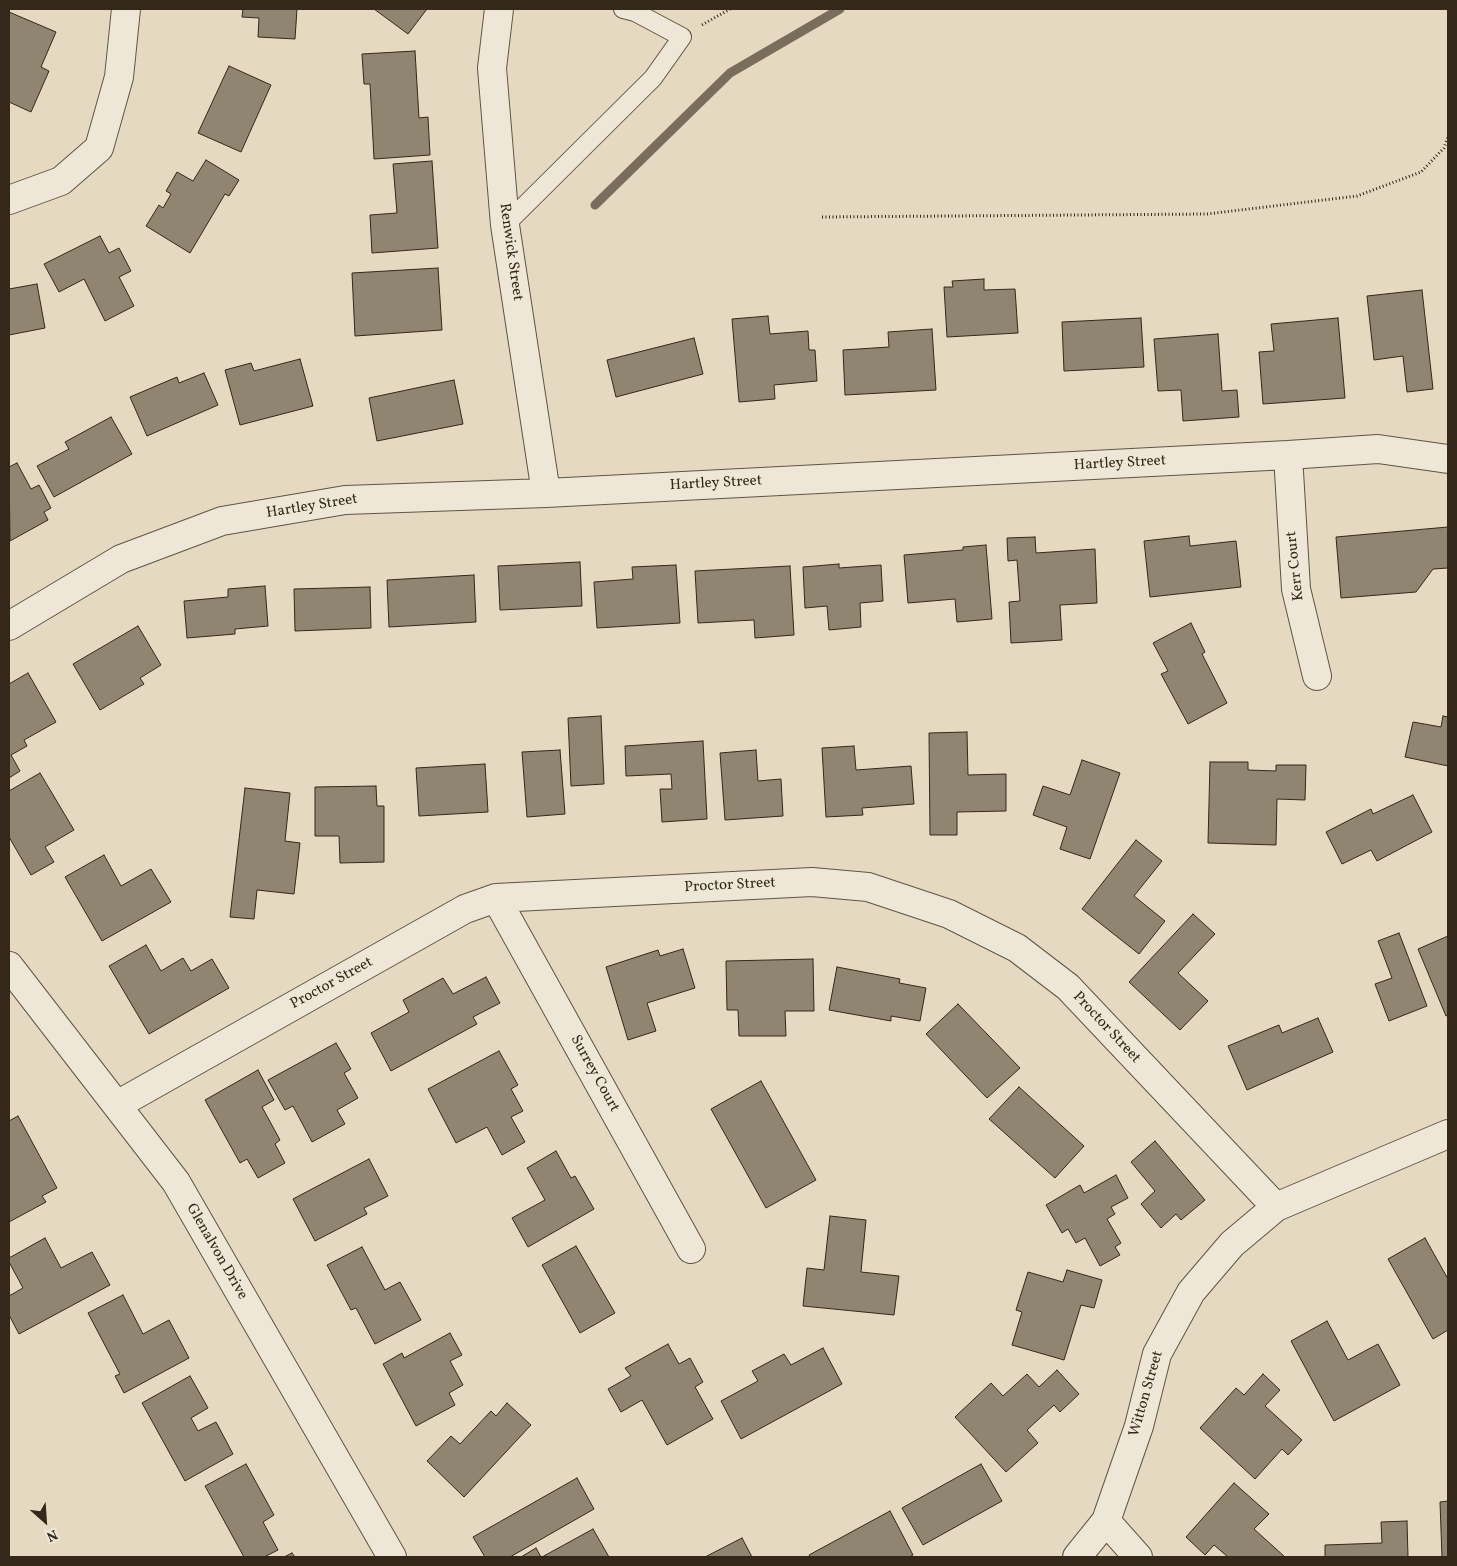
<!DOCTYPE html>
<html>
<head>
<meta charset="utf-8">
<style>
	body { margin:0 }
	#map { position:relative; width:1457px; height:1566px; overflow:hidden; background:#e5dac1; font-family:Vollkorn,serif }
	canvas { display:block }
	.frame { position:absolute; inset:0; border:10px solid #332819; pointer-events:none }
	.north { position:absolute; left:20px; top:1496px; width:50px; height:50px; -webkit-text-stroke:4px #eee7d7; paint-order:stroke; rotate:154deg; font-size:14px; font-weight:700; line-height:20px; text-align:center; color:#332819 }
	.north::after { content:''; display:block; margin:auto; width:18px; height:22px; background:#332819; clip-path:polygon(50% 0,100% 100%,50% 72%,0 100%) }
</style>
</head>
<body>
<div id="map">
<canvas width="1457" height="1566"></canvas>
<div class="frame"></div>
<div class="north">N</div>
</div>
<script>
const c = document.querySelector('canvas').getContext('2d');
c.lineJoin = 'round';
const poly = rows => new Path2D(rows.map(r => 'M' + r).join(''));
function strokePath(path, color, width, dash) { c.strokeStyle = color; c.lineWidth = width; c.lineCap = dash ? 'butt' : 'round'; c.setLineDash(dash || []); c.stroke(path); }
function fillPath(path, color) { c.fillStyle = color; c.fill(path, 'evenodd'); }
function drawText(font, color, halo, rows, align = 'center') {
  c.font = font + ' Vollkorn,serif'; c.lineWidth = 4; c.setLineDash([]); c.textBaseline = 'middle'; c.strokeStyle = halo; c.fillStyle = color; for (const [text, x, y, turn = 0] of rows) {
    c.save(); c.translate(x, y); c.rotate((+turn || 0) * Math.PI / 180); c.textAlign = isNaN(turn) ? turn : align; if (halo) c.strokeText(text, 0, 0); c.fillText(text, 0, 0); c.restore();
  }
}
const stream = poly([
	[595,205,730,73,840,9]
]);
const building = poly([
	[243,9,297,9,295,39,258,37,259,18,242,17,243,9],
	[374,9,427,9,408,34,374,9],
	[9,12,56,32,41,67,49,71,31,112,9,102,9,12],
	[415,51,419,118,428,117,430,155,374,159,370,84,364,84,362,54,415,51],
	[229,66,271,85,241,152,198,133,229,66],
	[206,160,239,180,229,196,225,194,190,253,146,226,159,205,163,208,171,194,166,191,177,172,193,181,206,160],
	[432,161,438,248,372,253,370,215,397,213,393,164,432,161],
	[100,236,109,253,119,248,131,271,119,277,134,306,105,321,84,279,59,292,44,264,100,236],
	[438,268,442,330,355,336,352,273,438,268],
	[984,279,984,290,1015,289,1018,333,947,337,944,287,953,287,952,281,984,279],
	[37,284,45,328,9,335,9,289,37,284],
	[1422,290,1433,389,1407,392,1403,356,1374,360,1367,296,1422,290],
	[768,316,770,334,808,331,809,350,815,350,817,381,774,385,775,399,739,402,732,319,768,316],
	[1141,318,1144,367,1064,371,1062,322,1141,318],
	[1338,318,1345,398,1263,404,1259,352,1274,351,1271,324,1338,318],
	[932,329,936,390,845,395,843,350,889,347,888,332,932,329],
	[1218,334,1222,391,1237,390,1239,417,1183,421,1181,390,1158,391,1154,339,1218,334],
	[694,338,703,374,616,397,607,360,694,338],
	[300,359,313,406,240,425,225,370,251,363,254,371,300,359],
	[204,373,218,405,147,436,130,397,177,377,179,383,204,373],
	[454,380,463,424,377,441,369,398,454,380],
	[111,417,132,454,54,497,37,466,69,449,65,442,111,417],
	[17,463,31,489,39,485,51,508,44,512,48,520,10,541,9,467,17,463],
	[1448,527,1448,568,1433,569,1416,592,1341,598,1336,537,1448,527],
	[1189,536,1190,546,1236,541,1241,587,1150,597,1144,541,1189,536],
	[1035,537,1036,553,1095,549,1097,603,1060,605,1062,640,1011,643,1009,602,1020,601,1017,560,1008,561,1007,538,1035,537],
	[986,545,992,619,957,622,955,599,908,603,904,555,963,550,963,547,986,545],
	[580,562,582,606,500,610,498,566,580,562],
	[839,564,839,568,881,565,883,601,860,603,861,627,829,630,827,606,805,608,803,567,839,564],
	[676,565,680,623,597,628,594,582,633,579,632,567,676,565],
	[790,566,794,635,755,638,754,620,698,623,695,571,790,566],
	[474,575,476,622,389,627,387,580,474,575],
	[265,586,268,626,235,629,235,634,187,638,184,601,228,597,228,589,265,586],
	[370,587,371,628,295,631,294,589,370,587],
	[1191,623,1205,652,1202,654,1227,703,1188,724,1161,674,1168,671,1153,643,1191,623],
	[138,626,161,665,140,678,144,684,100,710,73,664,138,626],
	[28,673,56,722,24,740,27,746,11,755,20,771,9,778,9,684,28,673],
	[601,716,604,784,571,786,568,718,601,716],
	[1443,716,1448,717,1448,766,1405,757,1413,722,1441,727,1443,716],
	[967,732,968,775,1006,774,1006,811,957,812,957,835,930,835,929,733,967,732],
	[703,741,707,819,662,822,660,789,672,789,671,774,626,776,625,746,703,741],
	[854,746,856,770,911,766,914,804,862,808,863,815,826,817,822,748,854,746],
	[560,750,565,814,527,817,522,752,560,750],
	[756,750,758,781,781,779,783,816,725,820,720,753,756,750],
	[1082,760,1120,773,1090,859,1060,849,1067,827,1033,815,1043,786,1070,795,1082,760],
	[1210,762,1248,762,1248,770,1276,771,1276,765,1306,765,1305,800,1277,799,1276,845,1208,843,1210,762],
	[485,764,488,812,419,816,416,768,485,764],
	[40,773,74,830,45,847,54,862,31,875,9,837,9,791,40,773],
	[376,786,377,806,384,806,384,862,340,863,339,836,315,836,315,787,376,786],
	[245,788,290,793,285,841,300,843,294,894,257,890,254,919,230,917,245,788],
	[1413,795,1432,832,1377,861,1371,850,1342,864,1326,832,1371,809,1373,814,1413,795],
	[1136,840,1162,861,1134,896,1165,921,1139,954,1082,909,1136,840],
	[104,855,121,886,151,869,171,902,102,941,65,877,104,855],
	[1193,914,1215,934,1178,973,1208,1001,1180,1030,1129,982,1193,914],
	[1399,933,1427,1006,1389,1021,1375,984,1392,978,1378,941,1399,933],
	[1448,936,1448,1015,1446,1016,1418,949,1448,936],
	[146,945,161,971,183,958,191,971,212,959,229,988,149,1034,109,966,146,945],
	[683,949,695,988,647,1003,656,1031,628,1040,606,967,658,950,660,956,683,949],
	[813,959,814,1011,785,1011,786,1036,739,1036,738,1010,727,1010,726,961,813,959],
	[837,967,900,979,899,983,926,988,920,1021,891,1016,891,1021,829,1010,837,967],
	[486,977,500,1003,473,1017,477,1024,391,1071,371,1033,409,1012,403,1000,443,978,453,994,486,977],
	[958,1004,1020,1068,987,1098,926,1034,958,1004],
	[1318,1018,1333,1052,1247,1090,1228,1046,1279,1025,1282,1033,1318,1018],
	[336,1043,351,1069,344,1073,358,1098,337,1110,345,1124,312,1142,293,1106,285,1110,268,1080,336,1043],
	[499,1051,518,1085,511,1089,523,1111,511,1117,525,1142,502,1155,487,1127,456,1143,428,1089,499,1051],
	[258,1070,274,1100,262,1107,280,1140,275,1144,285,1163,258,1178,247,1159,240,1163,205,1100,258,1070],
	[761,1081,816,1180,766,1208,711,1109,761,1081],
	[1019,1087,1084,1146,1055,1178,989,1119,1019,1087],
	[18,1116,57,1188,42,1196,46,1202,9,1222,9,1121,18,1116],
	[1155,1141,1205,1200,1181,1220,1176,1214,1161,1228,1141,1204,1155,1191,1131,1162,1155,1141],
	[556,1151,571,1178,575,1176,594,1209,528,1247,512,1218,545,1200,527,1168,556,1151],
	[369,1159,388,1196,364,1208,367,1214,315,1241,293,1199,369,1159],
	[1116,1175,1128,1198,1111,1207,1115,1214,1107,1219,1121,1243,1115,1247,1120,1255,1100,1266,1085,1238,1076,1243,1068,1229,1062,1233,1046,1205,1080,1185,1084,1193,1116,1175],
	[830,1216,866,1220,861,1272,899,1276,894,1315,803,1306,807,1268,824,1270,830,1216],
	[45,1238,61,1268,92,1252,110,1285,19,1334,9,1315,9,1296,23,1288,9,1262,9,1258,45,1238],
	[1425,1238,1448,1279,1448,1330,1433,1339,1388,1259,1425,1238],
	[576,1246,615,1313,580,1333,542,1265,576,1246],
	[362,1247,385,1290,400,1282,421,1320,375,1344,356,1308,351,1310,327,1265,362,1247],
	[1067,1270,1102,1280,1094,1308,1081,1305,1064,1360,1012,1345,1022,1312,1016,1310,1028,1272,1063,1282,1067,1270],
	[123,1295,143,1334,169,1320,189,1358,124,1393,115,1376,120,1374,88,1313,123,1295],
	[1327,1321,1348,1360,1378,1344,1400,1385,1334,1421,1291,1341,1327,1321],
	[450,1333,462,1355,450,1361,463,1385,449,1393,455,1405,416,1426,383,1364,402,1353,404,1358,450,1333],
	[668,1344,679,1364,690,1358,703,1382,695,1387,713,1419,667,1445,642,1400,621,1412,608,1389,631,1376,625,1368,668,1344],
	[823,1348,842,1384,741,1439,721,1401,758,1381,752,1371,784,1354,791,1365,823,1348],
	[1057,1370,1079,1394,1060,1412,1054,1405,1027,1430,1038,1443,1006,1472,955,1417,991,1383,1003,1396,1027,1374,1039,1387,1057,1370],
	[1263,1374,1280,1390,1265,1406,1302,1440,1288,1455,1282,1449,1255,1479,1200,1428,1236,1388,1244,1395,1263,1374],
	[190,1376,208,1408,191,1418,198,1431,216,1422,233,1454,185,1481,142,1403,190,1376],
	[507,1403,531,1425,464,1497,427,1461,451,1436,460,1444,491,1411,496,1416,507,1403],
	[246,1464,274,1515,263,1522,278,1550,264,1557,244,1557,205,1486,246,1464],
	[981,1464,1002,1501,923,1545,902,1508,981,1464],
	[577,1478,594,1509,510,1557,485,1557,473,1537,577,1478],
	[1234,1483,1269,1514,1254,1529,1285,1557,1228,1557,1214,1545,1205,1555,1186,1537,1234,1483],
	[1448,1501,1448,1557,1442,1557,1440,1502,1448,1501],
	[890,1511,913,1555,909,1557,810,1557,809,1555,890,1511],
	[1407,1521,1408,1557,1325,1557,1325,1545,1382,1543,1381,1522,1407,1521],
	[593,1529,609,1557,542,1557,593,1529],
	[742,1538,752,1557,705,1557,742,1538],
	[536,1548,541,1557,521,1557,536,1548],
	[292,1553,295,1557,284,1557,292,1553]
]);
const path = poly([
	[702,25,730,9],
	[822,217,1207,214,1357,196,1421,172,1444,148,1448,137]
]);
const service = poly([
	[505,225,653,78,682,37,635,12,623,9]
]);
const minor = poly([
	[499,9,492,68,505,225,546,493],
	[9,200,61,181,99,148,119,77,126,9],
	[1288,455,1296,589,1317,676],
	[9,626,121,559,222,521,345,500,546,493,1288,455,1378,449,1448,459],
	[496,898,691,1249],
	[9,966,176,1182,392,1557],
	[117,1105,465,909,496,898,812,882,868,887,949,914,1017,948,1068,987,1276,1207],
	[1106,1521,1138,1557],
	[1077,1557,1106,1521,1139,1426,1157,1354,1191,1292,1232,1244,1276,1207,1448,1134]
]);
const streetNames = [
	["Renwick Street",510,252,82],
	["Hartley Street",1120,464,-3],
	["Hartley Street",716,484,-3],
	["Hartley Street",312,507,-9],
	["Kerr Court",1296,566,-96],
	["Proctor Street",730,886,-3],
	["Proctor Street",332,984,-29],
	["Proctor Street",1106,1028,47],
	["Surrey Court",594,1074,61],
	["Glenalvon Drive",216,1252,60],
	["Witton Street",1147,1394,-74]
];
strokePath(stream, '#796e5c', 9);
fillPath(building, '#908570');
strokePath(building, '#332819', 1);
strokePath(service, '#605443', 20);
strokePath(minor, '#605443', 30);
strokePath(path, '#332819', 3, [1, 2.5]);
strokePath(service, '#eee7d7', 18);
strokePath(minor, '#eee7d7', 28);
drawText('15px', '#332819', '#eee7d7', streetNames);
</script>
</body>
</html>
